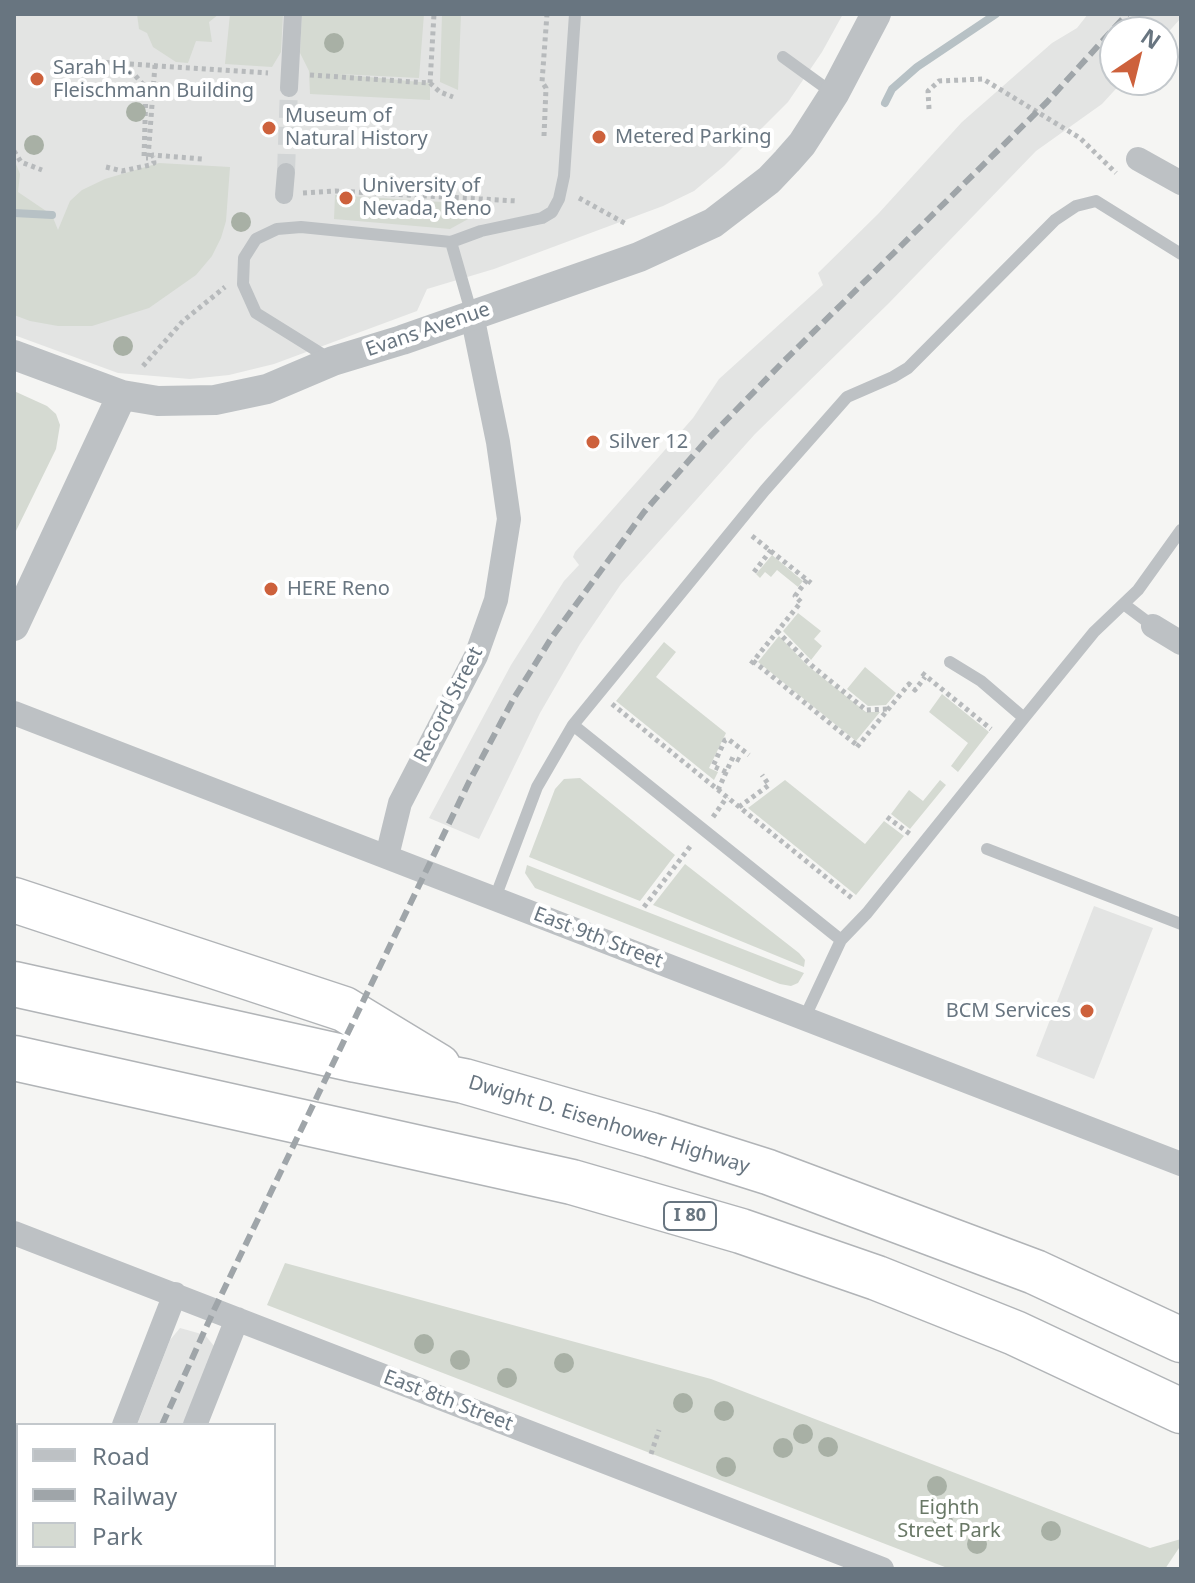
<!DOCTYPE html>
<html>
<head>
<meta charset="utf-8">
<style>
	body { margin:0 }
	#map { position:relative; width:1195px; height:1583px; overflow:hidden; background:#f5f5f3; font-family:"Noto Sans",sans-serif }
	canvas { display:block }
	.frame { position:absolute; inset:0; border:16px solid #687580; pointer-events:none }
	.legend { position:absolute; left:16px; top:1423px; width:260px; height:144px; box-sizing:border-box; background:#fff; border:2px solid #c3c8cc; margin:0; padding:10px 14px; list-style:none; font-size:24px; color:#687580 }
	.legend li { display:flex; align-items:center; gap:16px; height:40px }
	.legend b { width:40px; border:2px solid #c3c8cc }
	.north { position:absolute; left:1099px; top:16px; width:80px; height:80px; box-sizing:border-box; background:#fff; border:2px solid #c3c8cc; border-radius:50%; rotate:35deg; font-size:22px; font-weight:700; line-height:32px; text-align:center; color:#687580 }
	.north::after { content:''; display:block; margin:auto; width:28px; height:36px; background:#cd613c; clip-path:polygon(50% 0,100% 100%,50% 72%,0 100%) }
</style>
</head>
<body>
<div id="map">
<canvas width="1195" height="1583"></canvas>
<div class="frame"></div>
<ul class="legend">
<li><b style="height:10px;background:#bdc1c4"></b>Road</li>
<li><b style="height:10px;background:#9fa5a9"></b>Railway</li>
<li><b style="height:22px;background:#d5dad2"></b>Park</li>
</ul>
<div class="north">N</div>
</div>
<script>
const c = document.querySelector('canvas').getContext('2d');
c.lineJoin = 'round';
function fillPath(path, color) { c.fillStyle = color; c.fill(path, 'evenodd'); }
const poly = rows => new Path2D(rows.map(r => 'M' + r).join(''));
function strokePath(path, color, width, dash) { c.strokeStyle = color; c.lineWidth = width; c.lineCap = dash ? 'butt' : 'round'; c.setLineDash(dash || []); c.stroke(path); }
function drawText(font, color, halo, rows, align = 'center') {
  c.font = font + ' "Noto Sans",sans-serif'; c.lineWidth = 8; c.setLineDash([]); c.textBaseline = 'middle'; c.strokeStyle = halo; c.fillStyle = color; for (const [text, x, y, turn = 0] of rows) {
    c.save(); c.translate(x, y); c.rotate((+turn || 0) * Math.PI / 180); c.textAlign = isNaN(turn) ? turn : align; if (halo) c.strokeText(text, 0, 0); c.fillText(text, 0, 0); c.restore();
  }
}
const built = poly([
	[14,14,843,14,822,52,788,102,724,166,694,191,663,206,494,269,427,289,417,311,274,364,229,375,190,379,118,373,14,335],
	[1088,14,1181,14,1181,18,1163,38,1163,32,1115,32,1115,80,1124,80,1102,104,1036,151,889,303,755,434,621,584,580,644,540,713,479,839,429,818,511,665,564,581,579,565,573,557,575,552,693,418,719,379,823,285,818,273,878,214,962,122,1052,43,1077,28],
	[1094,906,1153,928,1094,1079,1036,1056],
	[180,1328,205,1335,214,1346,184,1425,137,1425,170,1340]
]);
const green = poly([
	[137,14,219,14,209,22,212,42,196,41,188,63,176,62,153,47,147,33,139,29],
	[230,14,283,14,281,52,272,67,225,64],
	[302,14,424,14,419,78,338,74,430,83,430,100,310,94,309,71,300,53],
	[442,14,461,14,458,90,440,82],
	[14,159,20,174,18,192,52,215,58,230,70,201,82,190,105,179,159,163,230,167,226,221,221,238,212,256,196,275,149,308,92,326,58,326,30,321,14,315],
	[335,195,472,204,470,218,450,229,334,219],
	[14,391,47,406,56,414,60,425,56,449,14,535],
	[772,555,803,581,798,587,777,570,771,577,765,572,760,578,756,574],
	[798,613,821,631,814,639,822,646,811,660,783,631],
	[779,636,808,666,866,712,880,712,856,741,758,662],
	[664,642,676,652,656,677,726,733,709,768,718,772,714,780,616,701],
	[865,667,896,693,886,705,868,706,847,689],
	[942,694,989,732,958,772,951,766,968,743,929,712],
	[580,778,675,855,640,901,529,857,555,789,564,779],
	[785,780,865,844,884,821,904,836,856,895,748,808],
	[940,780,946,785,910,829,891,814,909,790,923,801],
	[685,864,799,953,805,960,804,967,653,905],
	[527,865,804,973,798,983,791,986,780,984,535,888,525,873],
	[285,1263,711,1379,1150,1548,1181,1539,1181,1545,1165,1569,950,1569,267,1305]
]);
const stream = poly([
	[885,103,892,89,917,67,996,14],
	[14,213,52,215]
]);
const pedestrianTunnel = poly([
	[286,172,289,88]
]);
const path = poly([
	[98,62,268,73],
	[155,65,148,158,153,155,202,159],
	[97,70,133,73,146,88,144,158,148,158],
	[310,75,430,83,434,14],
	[430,83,440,92,453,97],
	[929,109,928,91,939,81,983,79,1080,138,1116,173],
	[544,136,546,88,542,82,547,14],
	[14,151,21,162,42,170],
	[106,167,122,171,150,165,154,163,153,156],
	[303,193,336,191,517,201],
	[579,198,628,225],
	[143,366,183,321,225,287],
	[752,536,811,583],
	[754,572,771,550],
	[777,631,811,665,866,710,888,709],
	[753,661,858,746],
	[751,664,801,602,795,596,807,580],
	[922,673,991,729],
	[612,704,853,899],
	[857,747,909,684,915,690,925,677],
	[726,772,713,766,725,740,728,739,749,755],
	[718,790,733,757,743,762],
	[739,807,769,785,762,775],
	[713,817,727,797],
	[887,817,910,834],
	[644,907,692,844],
	[651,1454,659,1430]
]);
const service = poly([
	[783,57,834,94],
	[472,315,451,242,481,231,542,218,552,212,559,199,564,176,575,14],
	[330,359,256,313,243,284,244,258,256,239,277,229,301,227,451,242],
	[1125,605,1153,626],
	[950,662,981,681,1024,718,1094,632,1138,590,1181,530],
	[573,725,841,940],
	[987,849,1181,924],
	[495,898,537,787,573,725,765,490,847,397,893,377,908,368,1055,220,1076,206,1096,201,1181,254],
	[804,1019,841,940,867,913,1024,718],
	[203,1565,213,1569]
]);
const pedestrian = poly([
	[289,88,293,14],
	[284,195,286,172]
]);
const minor = poly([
	[1138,159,1181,183],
	[1153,626,1181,643],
	[14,713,1181,1164],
	[387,856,400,803,476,656,496,600,509,519,498,442,472,315],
	[14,1233,882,1569],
	[124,1425,175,1294],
	[195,1425,237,1319],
	[68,1569,70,1565],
	[138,1569,139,1565]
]);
const tertiary = poly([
	[14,355,122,395,158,401,215,400,267,389,333,361,402,340,639,257,713,223,769,180,787,161,802,144,834,94,876,14],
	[14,626,122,395]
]);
const motorway = poly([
	[14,900,344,1009,438,1066],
	[14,984,356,1060,464,1081,651,1135,768,1172,1035,1272,1181,1340],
	[14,1058,572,1182,741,1231,877,1278,1015,1333,1181,1411]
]);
const rail = poly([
	[162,1425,214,1310,469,782,514,698,552,637,644,512,705,442,782,363,1047,102,1127,14],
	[103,1569,105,1565]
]);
const trees = [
	[334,43],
	[136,112],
	[34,145],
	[241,222],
	[123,346],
	[424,1344],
	[460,1360],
	[564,1363],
	[507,1378],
	[683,1403],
	[724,1411],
	[803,1434],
	[828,1447],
	[783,1448],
	[726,1467],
	[937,1486],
	[943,1521],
	[1051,1531],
	[977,1544]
];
const markers = [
	[37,79,8,"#cd613c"],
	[269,128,8,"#cd613c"],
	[599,137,8,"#cd613c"],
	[346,198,8,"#cd613c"],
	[593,442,8,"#cd613c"],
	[271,589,8,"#cd613c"],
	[1087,1011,8,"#cd613c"]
];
const shields = [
	[690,1216,52]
];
const shieldNames = [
	["I 80",690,1216]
];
const poiNames = [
	["Sarah H.",53,68],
	["Fleischmann Building",53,91],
	["Museum of",285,116],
	["Natural History",285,139],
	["Metered Parking",615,137],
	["University of",362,186],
	["Nevada, Reno",362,209],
	["Silver 12",609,442],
	["HERE Reno",287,589],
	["BCM Services",1071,1011,"right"]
];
const streetNames = [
	["Evans Avenue",428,330,-19],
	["Record Street",449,705,-63],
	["East 9th Street",598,938,21],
	["Dwight D. Eisenhower Highway",609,1125,17],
	["East 8th Street",448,1401,21]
];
const parkNames = [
	["Eighth",949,1508],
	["Street Park",949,1531]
];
fillPath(built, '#e3e4e3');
fillPath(green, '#d5dad2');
strokePath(stream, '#b7c1c5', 8);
strokePath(pedestrianTunnel, '#d2d5d6', 18, [18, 9]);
strokePath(motorway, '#b1b4b7', 47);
strokePath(path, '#b7babc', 5, [4, 4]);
strokePath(service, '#bdc1c4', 12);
strokePath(pedestrian, '#bdc1c4', 18);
strokePath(minor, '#bdc1c4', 24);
strokePath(tertiary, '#bdc1c4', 30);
strokePath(motorway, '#fff', 44);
strokePath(rail, '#9fa5a9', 6, [12, 6]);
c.fillStyle = '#a8b0a5';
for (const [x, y] of trees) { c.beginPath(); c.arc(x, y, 10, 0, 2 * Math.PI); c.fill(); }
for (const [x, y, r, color] of markers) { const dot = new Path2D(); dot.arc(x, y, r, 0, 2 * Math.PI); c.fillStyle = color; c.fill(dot); strokePath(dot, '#fff', 3); }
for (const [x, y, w] of shields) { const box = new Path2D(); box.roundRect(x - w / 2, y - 14, w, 28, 6); c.fillStyle = '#fff'; c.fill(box); strokePath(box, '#687580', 2); }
drawText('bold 18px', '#687580', null, shieldNames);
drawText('20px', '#687580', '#fff', poiNames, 'left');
drawText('20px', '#687580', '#fff', streetNames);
drawText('20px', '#697866', '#fff', parkNames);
</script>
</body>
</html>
